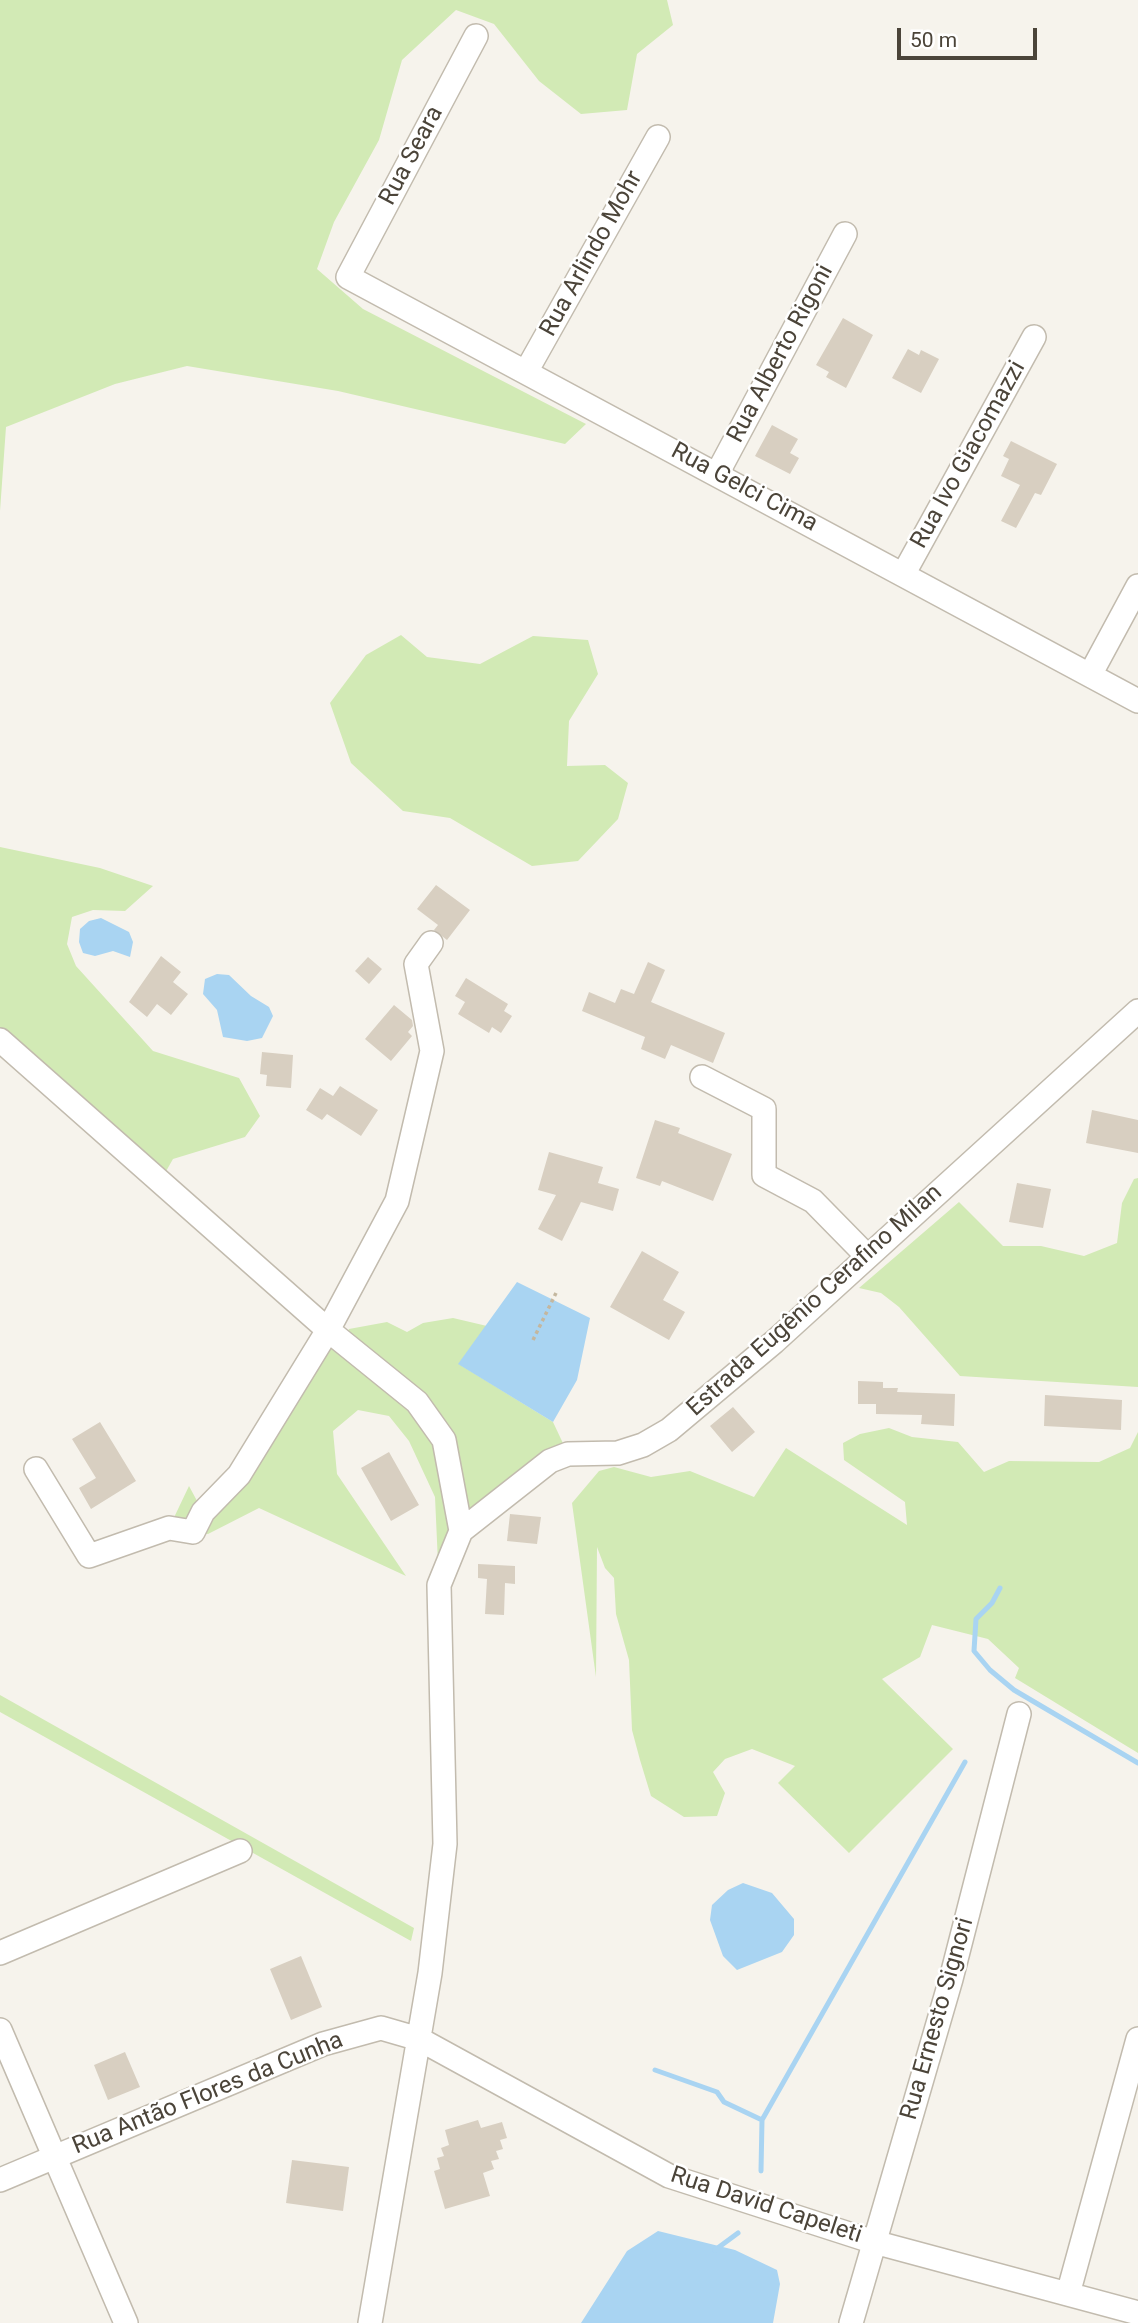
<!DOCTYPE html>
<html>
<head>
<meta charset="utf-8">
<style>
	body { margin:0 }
	#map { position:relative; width:1138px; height:2323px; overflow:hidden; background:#f6f3ec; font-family:Roboto,sans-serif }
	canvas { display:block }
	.scale { position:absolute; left:897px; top:28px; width:140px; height:32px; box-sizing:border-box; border:4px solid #4b4439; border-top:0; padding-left:9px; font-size:21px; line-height:24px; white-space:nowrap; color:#4b4439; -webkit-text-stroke:5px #fff; paint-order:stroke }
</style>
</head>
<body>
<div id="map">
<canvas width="1138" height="2323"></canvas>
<div class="scale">50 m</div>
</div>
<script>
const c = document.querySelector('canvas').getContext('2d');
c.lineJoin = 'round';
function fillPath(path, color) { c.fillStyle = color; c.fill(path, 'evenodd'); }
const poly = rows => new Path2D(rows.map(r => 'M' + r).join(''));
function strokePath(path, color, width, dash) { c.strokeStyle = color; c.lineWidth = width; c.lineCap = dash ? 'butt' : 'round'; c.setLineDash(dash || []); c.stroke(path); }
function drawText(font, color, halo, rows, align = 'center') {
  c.font = font + ' Roboto,sans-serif'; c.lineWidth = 5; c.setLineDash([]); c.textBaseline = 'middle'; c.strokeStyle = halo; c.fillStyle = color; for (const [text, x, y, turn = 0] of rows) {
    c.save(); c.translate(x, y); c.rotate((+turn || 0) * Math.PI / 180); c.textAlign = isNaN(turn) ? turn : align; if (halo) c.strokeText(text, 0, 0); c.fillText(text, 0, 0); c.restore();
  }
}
const green = poly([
	[0,0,667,0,673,25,637,54,627,110,581,114,539,81,494,24,456,10,402,60,379,140,334,222,317,269,363,309,586,424,565,444,338,391,187,366,115,384,6,427,0,511],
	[401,635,427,657,480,664,533,636,588,640,598,674,569,721,567,766,605,765,628,783,618,819,578,861,532,866,450,818,403,811,351,763,330,703,366,655],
	[0,847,100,868,153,886,125,911,93,910,72,917,67,944,76,966,153,1051,239,1078,260,1116,245,1137,173,1159,161,1180,0,1040],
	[1138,1178,1138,1387,960,1376,899,1307,881,1293,859,1288,959,1202,1003,1246,1041,1246,1084,1256,1117,1243,1122,1203,1134,1179],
	[453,1318,487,1326,459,1364,553,1422,568,1454,480,1518,439,1585,435,1497,409,1441,389,1416,358,1410,333,1431,337,1474,406,1576,259,1508,208,1534,169,1528,189,1486,203,1512,328,1330,343,1341,349,1329,387,1322,407,1332,423,1323],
	[889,1428,912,1437,958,1442,984,1472,1009,1461,1099,1462,1130,1448,1138,1432,1138,1753,1015,1678,1019,1668,988,1639,932,1625,920,1657,882,1679,953,1749,849,1853,778,1783,795,1766,752,1749,725,1759,713,1772,725,1793,717,1816,684,1817,651,1796,640,1760,632,1730,629,1660,616,1614,614,1578,605,1568,597,1547,596,1677,572,1503,599,1471,614,1467,651,1477,690,1471,754,1497,786,1448,907,1525,905,1502,844,1460,843,1443,860,1434],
	[0,1695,414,1928,411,1941,0,1712]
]);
const water = poly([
	[101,918,129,932,133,942,130,957,113,951,95,956,83,953,79,942,80,929,89,921],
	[217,974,229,975,251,996,269,1007,273,1016,262,1038,247,1041,223,1037,217,1010,203,994,205,979],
	[517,1282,590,1318,577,1380,553,1422,458,1364],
	[743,1883,772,1893,794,1919,794,1935,782,1952,737,1970,723,1956,710,1920,712,1905,728,1890],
	[658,2231,735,2250,777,2270,780,2284,773,2323,581,2323,627,2251]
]);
const stream = poly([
	[1000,1588,992,1603,976,1619,974,1651,990,1670,1014,1690,1138,1763],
	[655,2070,717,2092,724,2102,762,2120],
	[761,2171,762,2120,965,1762],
	[715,2250,738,2233]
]);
const building = poly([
	[843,318,873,335,846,388,826,377,829,372,816,365],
	[908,349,919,355,921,350,939,359,921,393,892,378],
	[772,425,798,439,790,453,799,458,790,474,755,456],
	[1011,441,1057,464,1041,495,1035,493,1016,528,1001,521,1020,485,1001,476,1009,459,1003,456],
	[436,885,470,910,447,940,434,930,438,925,417,909],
	[161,956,181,972,173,982,188,994,171,1015,157,1004,147,1017,129,1002],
	[368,957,382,969,369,984,355,971],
	[648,962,665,970,651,1002,725,1033,713,1063,671,1045,665,1059,641,1049,645,1037,582,1011,589,992,615,1003,621,989,634,994],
	[466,978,508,1004,504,1011,512,1016,501,1033,492,1027,489,1033,458,1014,465,1002,455,996],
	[394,1005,412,1020,413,1026,408,1032,412,1036,391,1061,365,1039],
	[262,1052,293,1055,291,1088,266,1086,267,1075,260,1074],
	[340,1086,378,1110,361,1136,327,1114,322,1120,306,1110,320,1088,333,1096],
	[1092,1110,1138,1120,1138,1153,1086,1143],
	[655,1120,680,1128,678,1133,732,1154,713,1201,662,1181,660,1186,636,1178],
	[549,1152,603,1167,598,1183,619,1189,613,1211,581,1202,562,1241,538,1229,556,1195,538,1190],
	[1017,1183,1051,1189,1043,1228,1009,1222],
	[642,1251,679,1272,663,1300,685,1312,669,1340,610,1307],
	[858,1381,883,1382,883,1388,898,1388,897,1392,955,1394,954,1426,921,1424,922,1415,876,1414,876,1404,858,1404],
	[1045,1395,1122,1400,1121,1430,1044,1426],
	[733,1407,755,1432,732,1452,710,1426],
	[100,1422,136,1481,91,1509,79,1488,96,1478,72,1439],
	[389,1452,419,1505,391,1521,361,1468],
	[510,1514,541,1517,537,1544,507,1541],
	[478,1564,515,1566,515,1584,505,1583,504,1615,485,1614,487,1579,478,1578],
	[301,1956,322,2007,291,2020,270,1969],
	[125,2052,140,2087,108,2100,94,2065],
	[478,2120,481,2128,502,2122,507,2138,500,2140,503,2149,496,2151,499,2159,491,2161,494,2169,483,2173,490,2196,445,2209,434,2171,440,2169,437,2158,444,2156,441,2148,449,2145,445,2130],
	[292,2160,349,2167,343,2211,286,2203]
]);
const path = poly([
	[533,1340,556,1293]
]);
const minor = poly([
	[476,36,348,277,1138,701],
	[527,370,658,137],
	[717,474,845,234],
	[904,573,1034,337],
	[1090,675,1138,586],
	[0,1040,328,1330,417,1402,444,1440,461,1531,439,1585,445,1844,430,1973,370,2323],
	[702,1077,764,1109,764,1175,813,1201,867,1256],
	[36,1469,89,1556,169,1528,193,1532,203,1512,239,1475,328,1330,397,1201,432,1051,416,964,431,943],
	[461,1531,550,1461,568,1454,618,1453,643,1445,669,1430,774,1342,1138,1011],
	[0,1953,240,1851],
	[0,2030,126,2323],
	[0,2180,323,2044,381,2028,419,2039,669,2176,874,2242,1138,2313],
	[1068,2294,1138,2039],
	[851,2323,951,1979,1019,1714]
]);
const streetNames = [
	["Rua Seara",412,156,-62],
	["Rua Arlindo Mohr",592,254,-61],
	["Rua Alberto Rigoni",781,354,-62],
	["Rua Ivo Giacomazzi",969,455,-61],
	["Rua Gelci Cima",744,488,28],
	["Estrada Eugênio Cerafino Milan",815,1301,-42],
	["Rua Ernesto Signori",938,2019,-74],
	["Rua Antão Flores da Cunha",208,2094,-22],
	["Rua David Capeleti",766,2206,18]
];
fillPath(green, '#d2eab5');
fillPath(water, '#a9d4f2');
strokePath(stream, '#a9d4f2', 5);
fillPath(building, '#d8cfc1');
strokePath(minor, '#c2bbae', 26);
strokePath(path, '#c4b79f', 3.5, [3.5, 3.5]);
strokePath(minor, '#fff', 23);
drawText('24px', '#4b4439', '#fff', streetNames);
</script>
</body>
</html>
